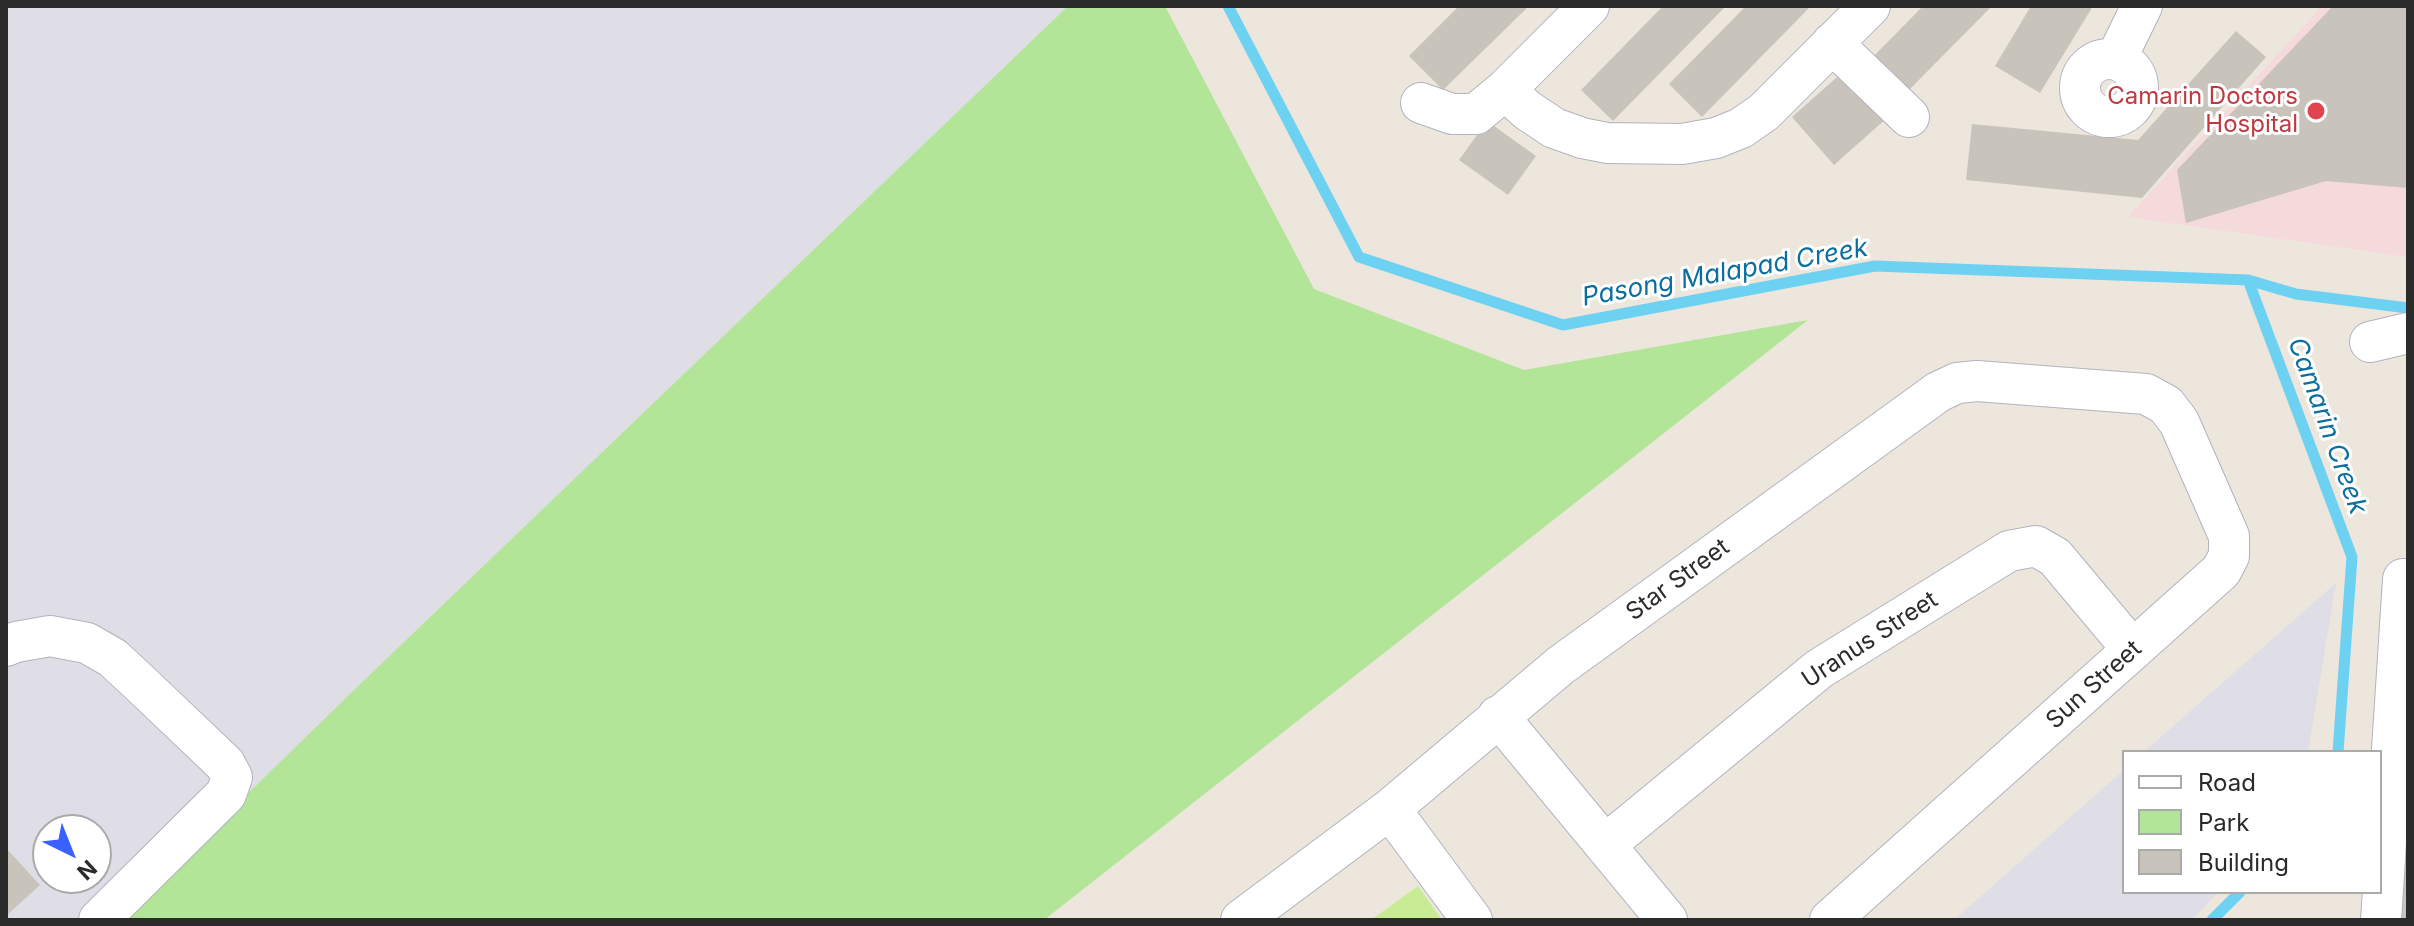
<!DOCTYPE html>
<html>
<head>
<meta charset="utf-8">
<style>
	body { margin:0 }
	#map { position:relative; width:2414px; height:926px; overflow:hidden; background:#ede6dd; font-family:Inter,sans-serif }
	canvas { display:block }
	.frame { position:absolute; inset:0; border:8px solid #2b2b2b; pointer-events:none }
	.legend { position:absolute; left:2122px; top:750px; width:260px; height:144px; box-sizing:border-box; background:#fff; border:2px solid #aaa; margin:0; padding:10px 14px; list-style:none; font-size:24px; color:#2b2b2b }
	.legend li { display:flex; align-items:center; gap:16px; height:40px }
	.legend b { width:40px; border:2px solid #aaa }
	.north { position:absolute; left:32px; top:814px; width:80px; height:80px; box-sizing:border-box; background:#fff; border:2px solid #aaa; border-radius:50%; rotate:137deg; font-size:22px; font-weight:700; line-height:32px; text-align:center; color:#2b2b2b }
	.north::after { content:''; display:block; margin:auto; width:28px; height:36px; background:#3861fe; clip-path:polygon(50% 0,100% 100%,50% 72%,0 100%) }
</style>
</head>
<body>
<div id="map">
<canvas width="2414" height="926"></canvas>
<div class="frame"></div>
<ul class="legend">
<li><b style="height:10px;background:#fff"></b>Road</li>
<li><b style="height:22px;background:#b3e598"></b>Park</li>
<li><b style="height:22px;background:#c9c4bb"></b>Building</li>
</ul>
<div class="north">N</div>
</div>
<script>
const c = document.querySelector('canvas').getContext('2d');
c.lineJoin = 'round';
function fillPath(path, color) { c.fillStyle = color; c.fill(path, 'evenodd'); }
const poly = rows => new Path2D(rows.map(r => 'M' + r).join(''));
function strokePath(path, color, width, dash) { c.strokeStyle = color; c.lineWidth = width; c.lineCap = dash ? 'butt' : 'round'; c.setLineDash(dash || []); c.stroke(path); }
function drawText(font, color, halo, rows, align = 'center') {
  c.font = font + ' Inter,sans-serif'; c.lineWidth = 6; c.setLineDash([]); c.textBaseline = 'middle'; c.strokeStyle = halo; c.fillStyle = color; for (const [text, x, y, turn = 0] of rows) {
    c.save(); c.translate(x, y); c.rotate((+turn || 0) * Math.PI / 180); c.textAlign = isNaN(turn) ? turn : align; if (halo) c.strokeText(text, 0, 0); c.fillText(text, 0, 0); c.restore();
  }
}
const industrial = poly([
	[6,6,1068,6,357,687,118,920,6,920],
	[48,830,96,830,96,878,48,878],
	[2336,583,2308,752,2144,752],
	[2124,770,2124,892,2218,892,2192,920,1954,920]
]);
const medical = poly([
	[2322,6,2408,6,2408,257,2128,217]
]);
const green = poly([
	[1068,6,1165,6,1314,289,1524,370,1808,320,1044,920,118,920,357,687]
]);
const pitch = poly([
	[1418,886,1442,920,1371,920]
]);
const stream = poly([
	[1228,6,1359,257,1563,325,1875,266,2248,280,2296,294,2408,308],
	[2248,280,2352,557,2338,752],
	[2212,920,2240,892]
]);
const building = poly([
	[1459,6,1529,6,1443,90,1409,56],
	[1663,6,1726,6,1613,121,1581,90],
	[1746,6,1811,6,1702,117,1669,84],
	[1923,6,1992,6,1907,92,1871,59],
	[2031,6,2093,6,2040,93,1995,66],
	[2333,6,2408,6,2408,188,2326,181,2186,223,2177,170],
	[2236,31,2266,57,2142,198,1966,180,1972,124,2138,140],
	[1845,70,1887,118,1834,165,1792,117],
	[1487,121,1536,156,1508,195,1459,160],
	[2406,838,2408,838,2408,920,2400,920],
	[6,848,40,885,6,916]
]);
const minor = poly([
	[1832,43,1909,117],
	'2080 88a29 29 0 1 1 58 0a29 29 0 1 1-58 0Z',
	[2116,59,2142,6],
	[1505,90,1527,110,1554,128,1582,138,1607,143,1682,144,1716,138,1741,128,1764,112,1870,6],
	[1421,103,1452,114,1476,114,1505,90,1589,6],
	[2370,342,2408,333],
	[6,646,16,642,50,636,87,643,113,658,142,685,225,764,232,777,226,794,99,920],
	[1498,716,1667,920],
	[1390,809,1472,920],
	[1605,845,1819,669,2009,551,2036,546,2055,557,2133,650],
	[1241,920,1390,809,1561,665,1938,392,1957,383,1977,381,2146,394,2166,405,2179,422,2229,536,2229,556,2221,571,1830,920],
	[2381,920,2403,579]
]);
const markers = [
	[2316,111,10,"#e0444e"]
];
const healthNames = [
	["Camarin Doctors",2298,97],
	["Hospital",2298,125]
];
const streetNames = [
	["Star Street",1678,580,-36],
	["Uranus Street",1870,640,-33],
	["Sun Street",2094,685,-42]
];
const waterNames = [
	["Pasong Malapad Creek",1725,273,-10],
	["Camarin Creek",2327,426,70]
];
fillPath(industrial, '#dfdde5');
fillPath(medical, '#f4dadb');
fillPath(green, '#b3e598');
fillPath(pitch, '#c8ec93');
strokePath(stream, '#6dd1f2', 11);
fillPath(building, '#c9c4bb');
strokePath(minor, '#b1b3bf', 42);
strokePath(minor, '#fff', 40);
for (const [x, y, r, color] of markers) { const dot = new Path2D(); dot.arc(x, y, r, 0, 2 * Math.PI); c.fillStyle = color; c.fill(dot); strokePath(dot, '#fff', 3); }
drawText('24px', '#be3a42', '#fff', healthNames, 'right');
drawText('24px', '#2b2b2b', '#fff', streetNames);
drawText('italic 26px', '#0a6fa0', '#fff', waterNames);
</script>
</body>
</html>
